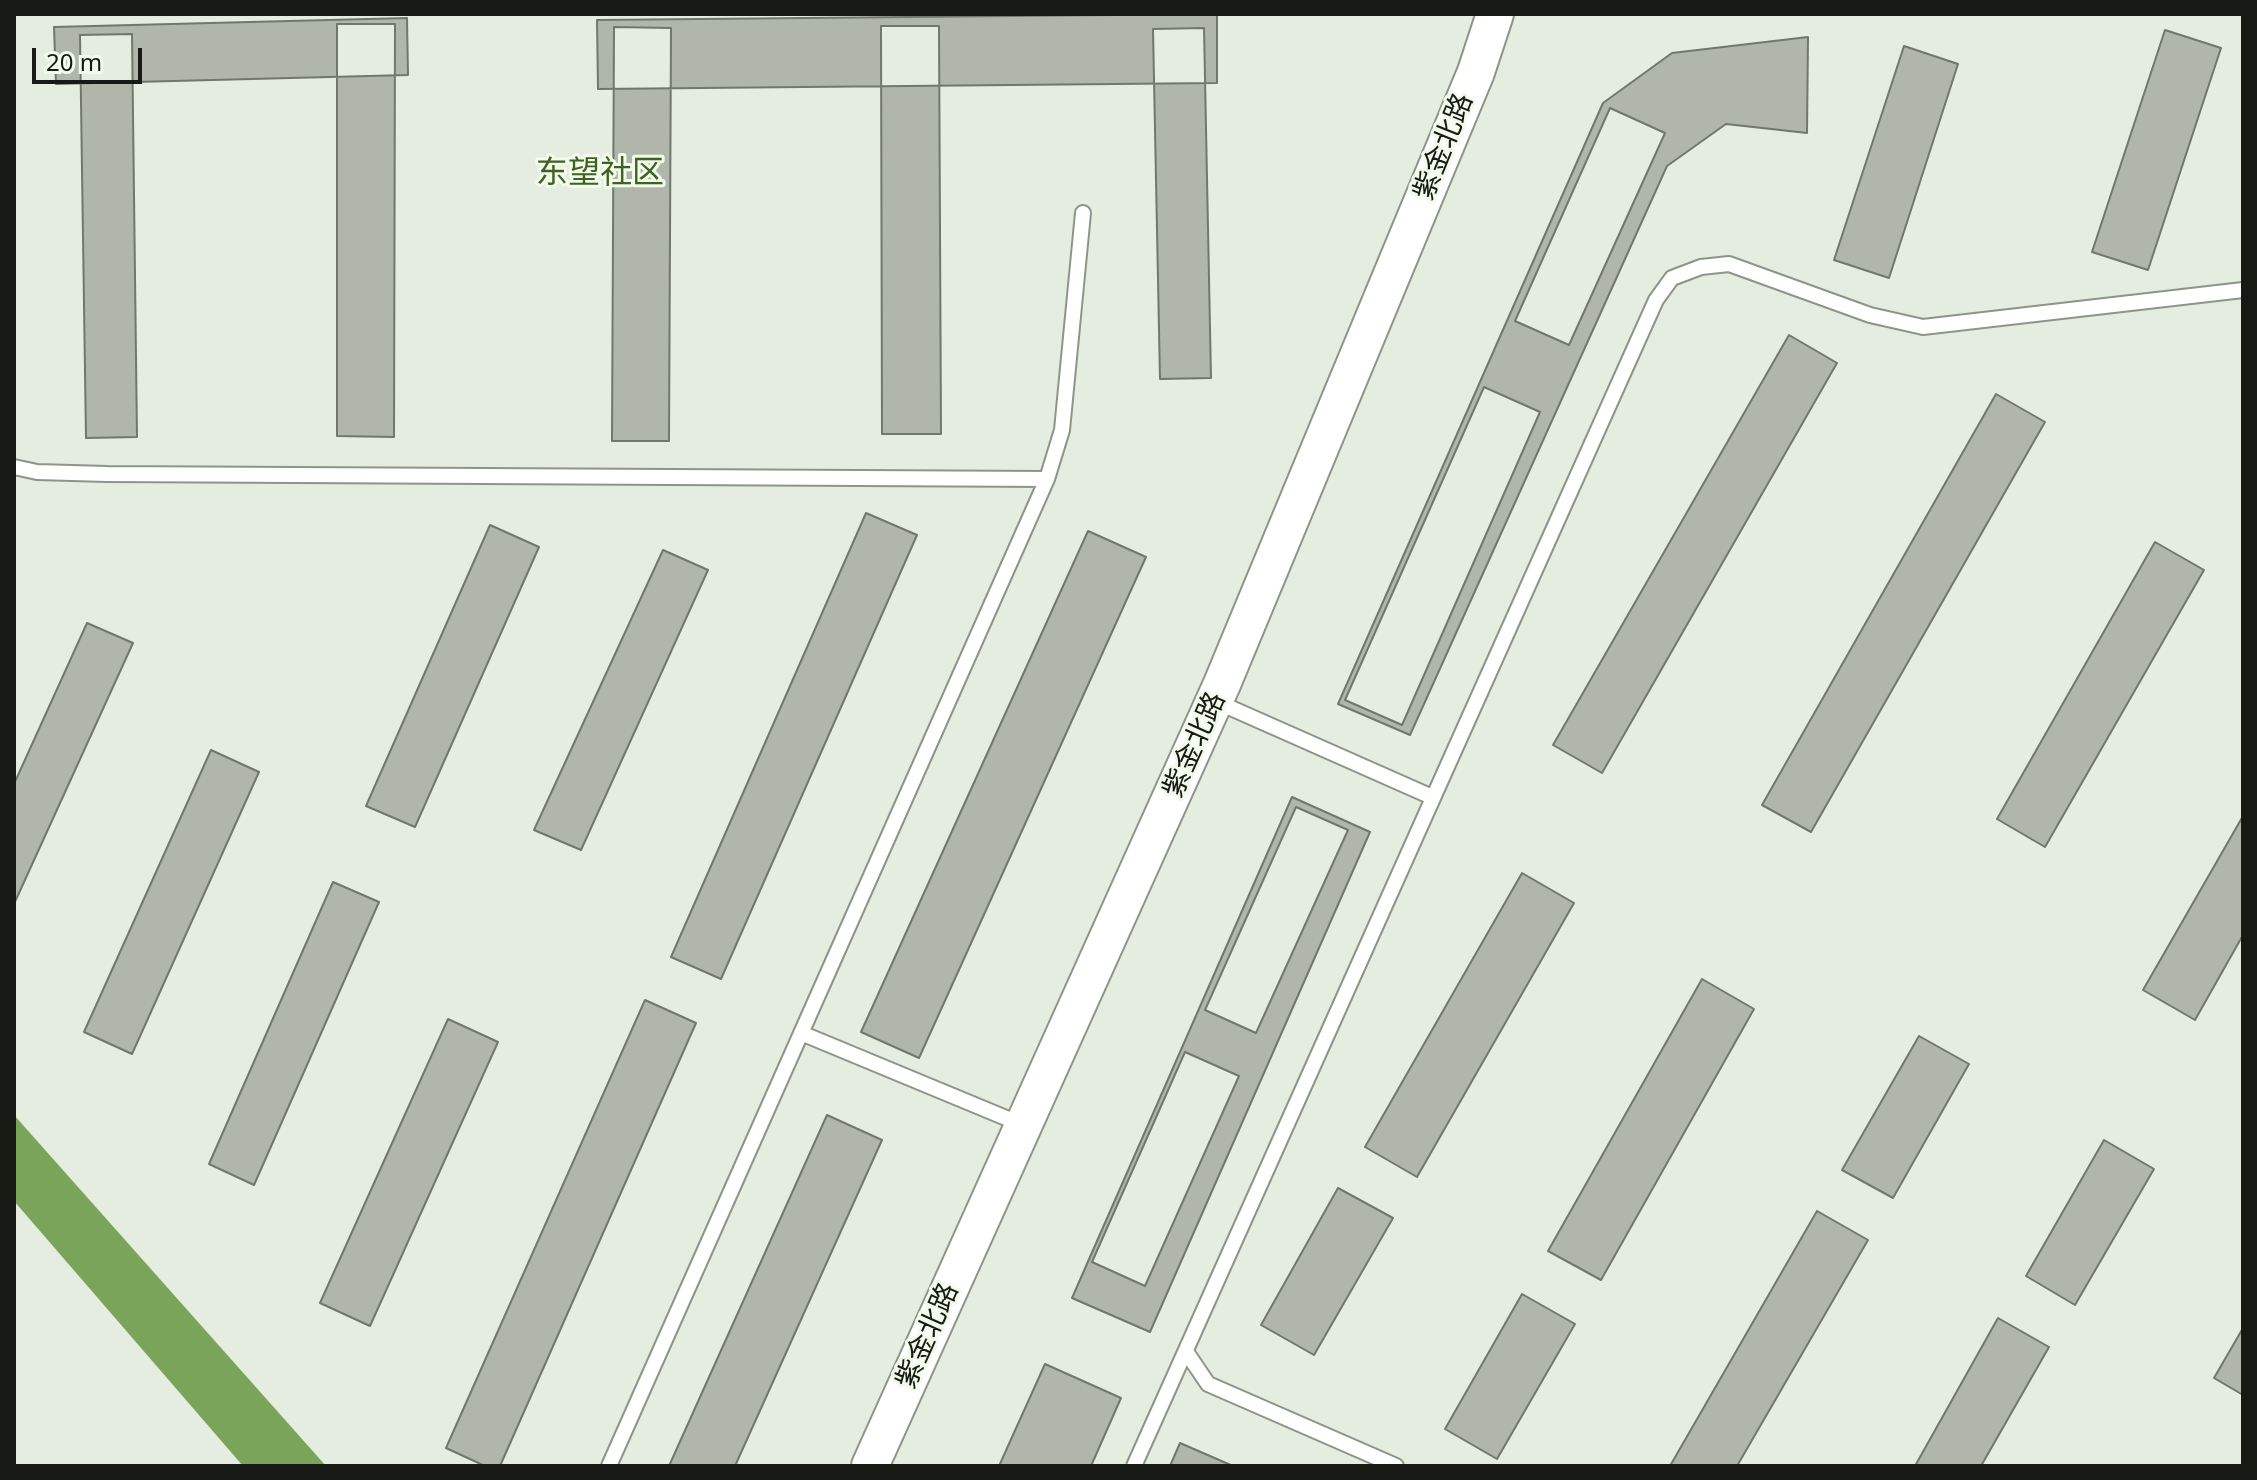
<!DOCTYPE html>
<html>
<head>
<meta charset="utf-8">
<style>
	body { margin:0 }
	#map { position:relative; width:2257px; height:1480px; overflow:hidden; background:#e4eddf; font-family:"Noto Sans",sans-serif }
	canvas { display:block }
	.frame { position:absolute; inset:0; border:16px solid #161914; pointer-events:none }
	.scale { position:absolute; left:32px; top:48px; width:110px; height:36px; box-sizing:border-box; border:4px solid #161914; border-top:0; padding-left:10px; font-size:24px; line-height:28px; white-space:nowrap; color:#161914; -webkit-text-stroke:6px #f2faec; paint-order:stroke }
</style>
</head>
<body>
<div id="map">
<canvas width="2257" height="1480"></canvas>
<div class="frame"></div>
<div class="scale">20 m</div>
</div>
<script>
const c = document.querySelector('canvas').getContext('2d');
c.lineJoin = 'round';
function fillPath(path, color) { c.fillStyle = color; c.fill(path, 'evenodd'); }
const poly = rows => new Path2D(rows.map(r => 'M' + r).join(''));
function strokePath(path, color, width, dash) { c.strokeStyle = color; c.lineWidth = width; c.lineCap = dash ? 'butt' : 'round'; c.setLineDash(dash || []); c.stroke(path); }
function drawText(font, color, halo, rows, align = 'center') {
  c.font = font + ' "Noto Sans","Noto Sans SC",sans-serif'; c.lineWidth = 6; c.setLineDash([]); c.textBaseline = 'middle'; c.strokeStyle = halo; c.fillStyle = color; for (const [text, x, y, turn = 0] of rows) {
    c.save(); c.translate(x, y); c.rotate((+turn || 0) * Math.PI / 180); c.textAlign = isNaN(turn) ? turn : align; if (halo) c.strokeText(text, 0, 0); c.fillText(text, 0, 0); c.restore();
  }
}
const water = poly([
	[14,1116,14,1115,326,1466,243,1466,14,1201]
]);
const building = poly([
	[1217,14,1217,83,598,89,597,20,1217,14],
	[407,18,408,75,56,84,54,27,407,18],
	[337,24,395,24,394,437,337,436,337,24],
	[881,26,939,26,941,434,882,434,881,26],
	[614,27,671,28,669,441,612,441,614,27],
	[1204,28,1211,378,1160,379,1153,29,1204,28],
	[2165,30,2221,48,2148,270,2092,252,2165,30],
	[132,34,137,437,86,438,80,35,132,34],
	[1808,37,1807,133,1726,124,1667,166,1410,735,1338,704,1603,103,1672,53,1808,37],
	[1904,46,1958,64,1889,278,1834,260,1904,46],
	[1610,108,1665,133,1569,345,1515,321,1610,108],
	[1789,335,1837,363,1602,773,1553,745,1789,335],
	[1484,387,1540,412,1402,725,1345,700,1484,387],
	[1996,394,2045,422,1811,832,1762,805,1996,394],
	[866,513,917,535,721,979,671,957,866,513],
	[490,525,539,547,415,827,366,806,490,525],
	[1088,531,1146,557,919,1058,861,1032,1088,531],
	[2155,542,2204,570,2045,847,1997,819,2155,542],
	[663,550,708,570,581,850,534,830,663,550],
	[87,623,133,643,14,904,14,784,87,623],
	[211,750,259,772,132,1054,84,1032,211,750],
	[1292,797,1370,832,1150,1332,1072,1298,1292,797],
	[1296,807,1348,830,1256,1033,1205,1010,1296,807],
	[2243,816,2243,935,2195,1020,2143,990,2243,816],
	[1522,873,1574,903,1417,1177,1365,1147,1522,873],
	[333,882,379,902,254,1185,209,1164,333,882],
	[1702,979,1754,1009,1601,1280,1548,1251,1702,979],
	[645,1000,696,1023,500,1466,485,1466,446,1448,645,1000],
	[448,1019,498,1042,370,1326,320,1303,448,1019],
	[1919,1036,1969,1064,1893,1198,1842,1170,1919,1036],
	[1185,1052,1239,1076,1145,1286,1092,1262,1185,1052],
	[827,1115,882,1140,735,1466,669,1466,827,1115],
	[2104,1140,2154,1169,2075,1305,2026,1276,2104,1140],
	[1338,1188,1393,1218,1314,1355,1261,1325,1338,1188],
	[1817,1211,1868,1240,1737,1466,1670,1466,1817,1211],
	[1522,1294,1575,1324,1497,1459,1445,1429,1522,1294],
	[1998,1318,2049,1347,1981,1466,1915,1466,1998,1318],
	[2243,1328,2243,1395,2214,1378,2243,1328],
	[1045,1364,1121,1398,1091,1466,999,1466,1045,1364],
	[1180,1443,1233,1466,1170,1466,1180,1443]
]);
const service = poly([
	[14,467,37,472,107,474,1047,479],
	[1215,701,1432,797],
	[801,1033,1023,1125],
	[1187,1353,1208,1384,1396,1466],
	[609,1466,1047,479,1062,430,1083,213],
	[1134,1466,1656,300,1672,278,1701,267,1729,264,1870,315,1923,327,2243,290]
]);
const tertiary = poly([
	[870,1466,1222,684,1476,72,1495,14]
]);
const streetNames = [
	["紫金北路",1444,147,-68],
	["紫金北路",1195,745,-66],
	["紫金北路",928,1336,-66]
];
const quarterNames = [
	["东望社区",600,174]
];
fillPath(water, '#7aa459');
fillPath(building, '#b0b7aa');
strokePath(building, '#70776c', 2);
strokePath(service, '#8d9588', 18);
strokePath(tertiary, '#8d9588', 40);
strokePath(service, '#fff', 14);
strokePath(tertiary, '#fff', 36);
drawText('28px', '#161914', '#f2faec', streetNames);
drawText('32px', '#3f6121', '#f2faec', quarterNames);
</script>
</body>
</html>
